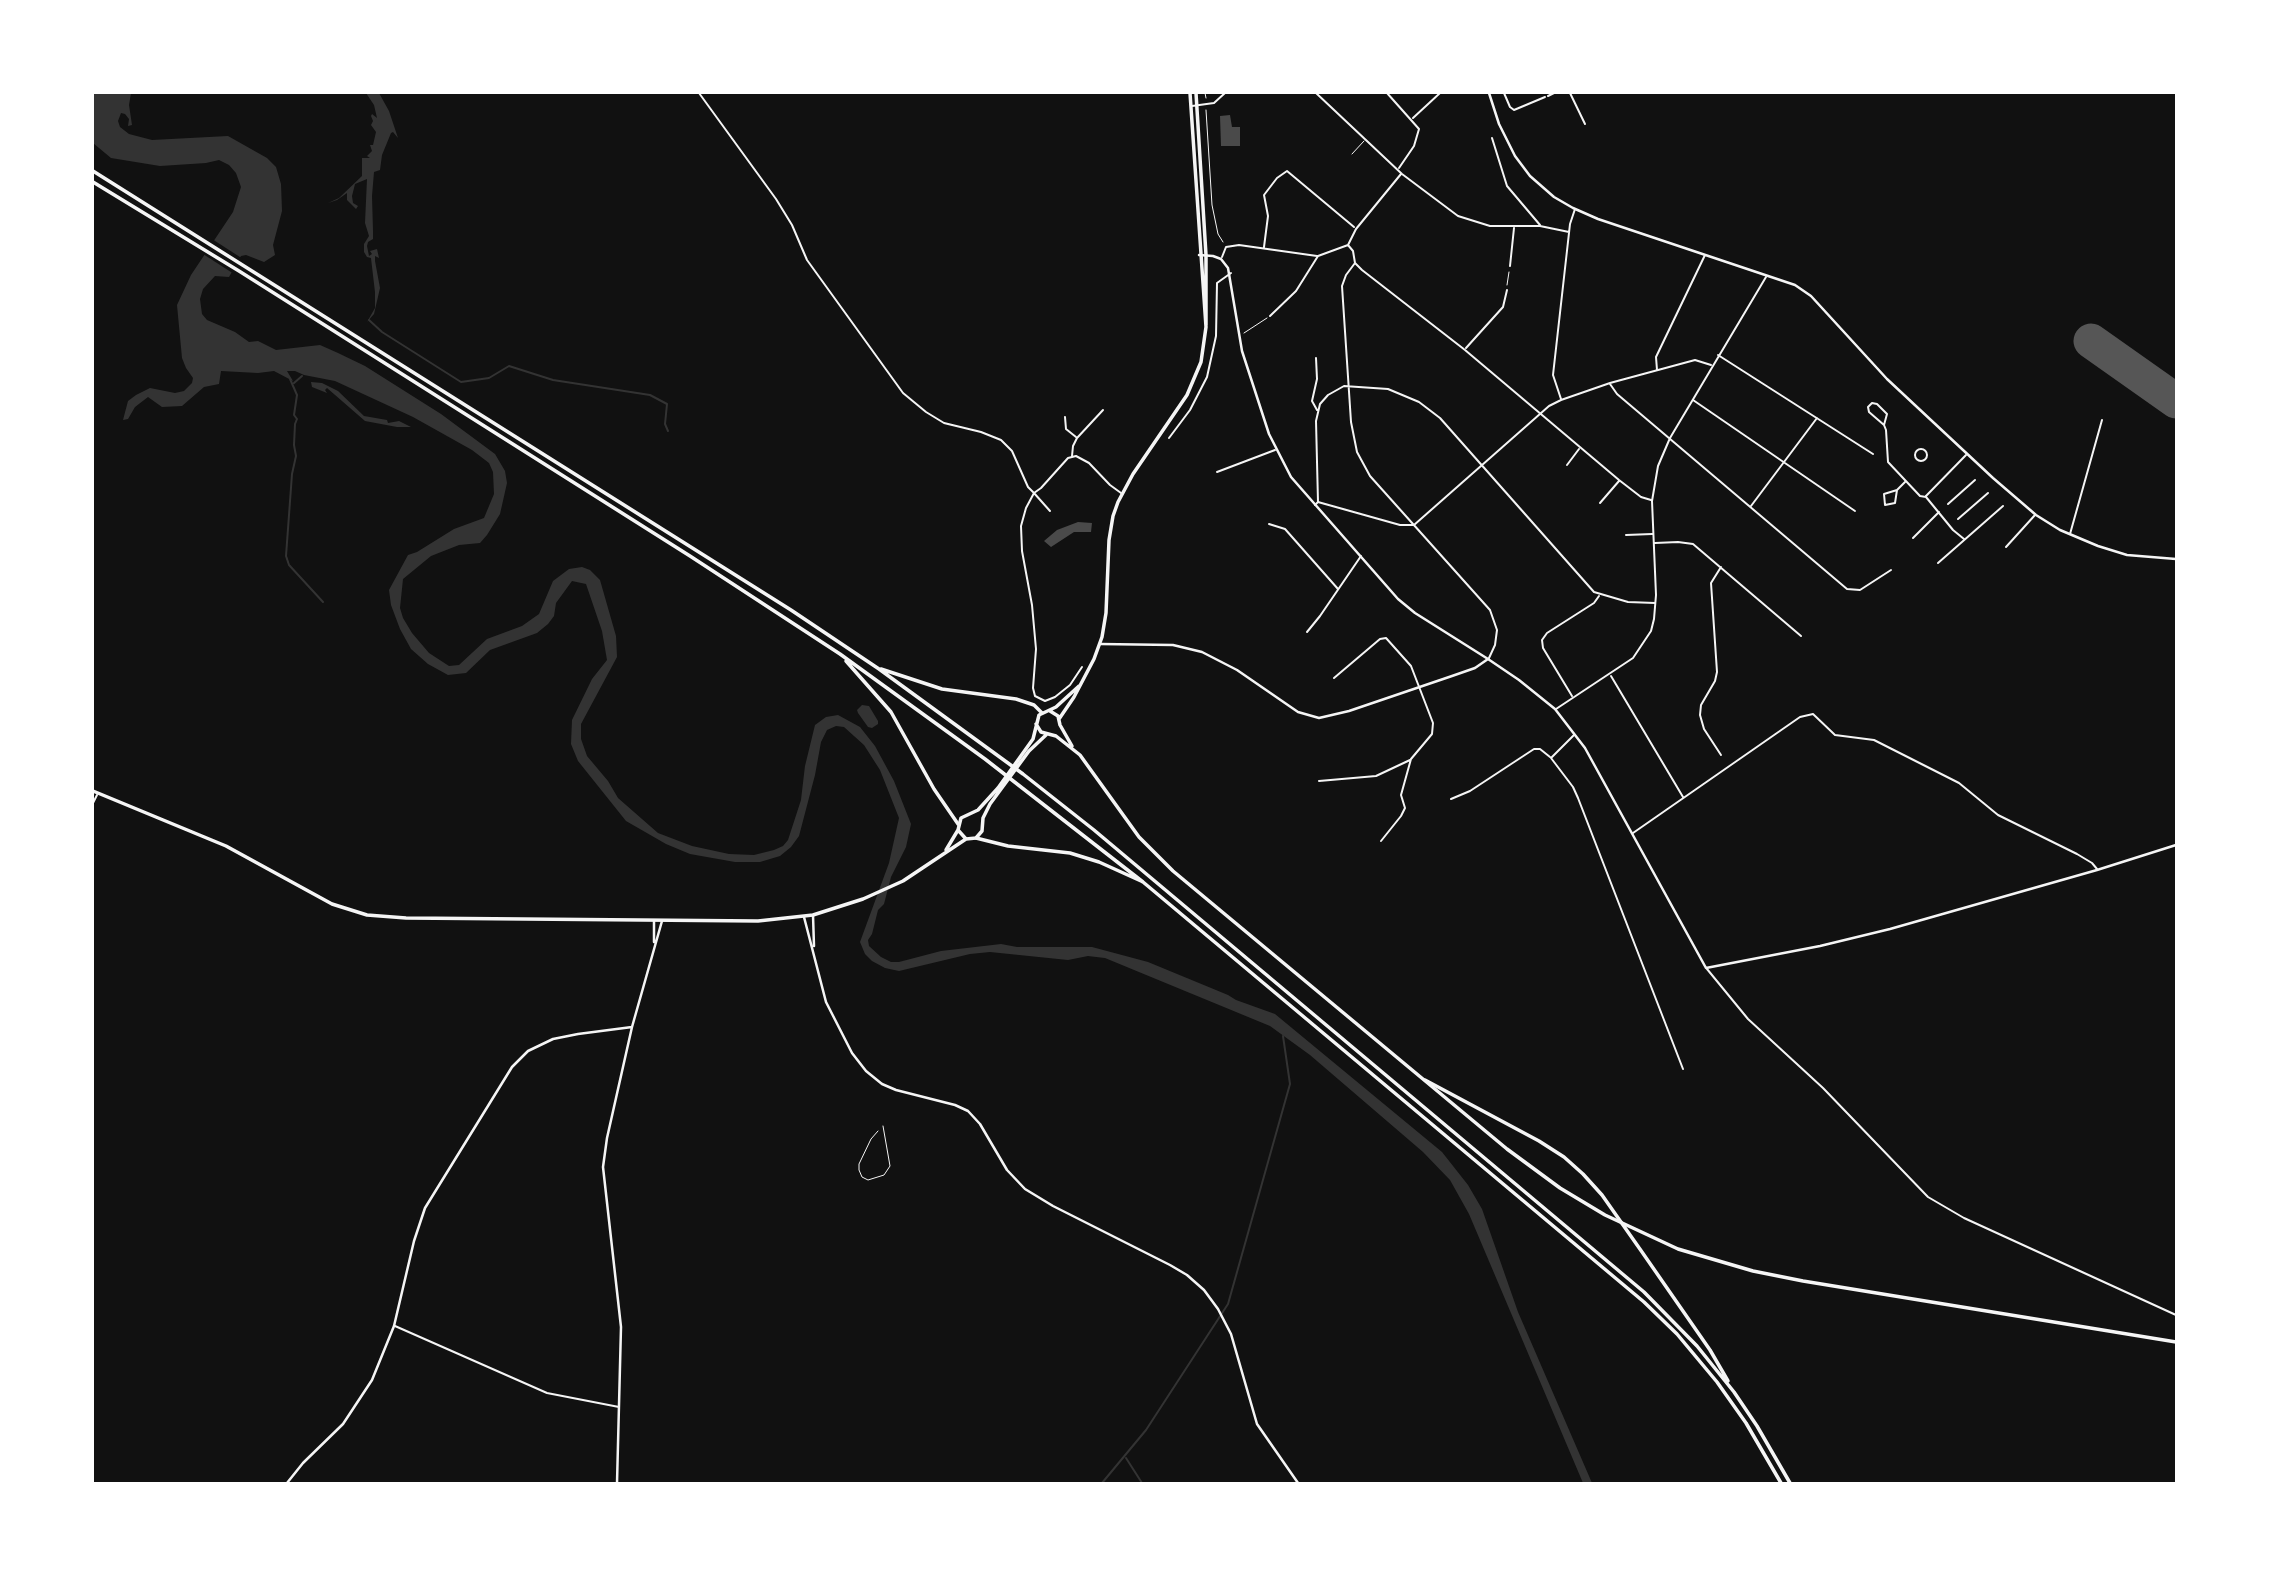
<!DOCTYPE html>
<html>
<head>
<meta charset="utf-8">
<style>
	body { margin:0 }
	#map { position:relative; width:2269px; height:1576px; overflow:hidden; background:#111; font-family:"DejaVu Sans",sans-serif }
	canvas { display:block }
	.frame { position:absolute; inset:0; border:94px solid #fff; pointer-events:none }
</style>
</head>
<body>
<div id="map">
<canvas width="2269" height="1576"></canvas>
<div class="frame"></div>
</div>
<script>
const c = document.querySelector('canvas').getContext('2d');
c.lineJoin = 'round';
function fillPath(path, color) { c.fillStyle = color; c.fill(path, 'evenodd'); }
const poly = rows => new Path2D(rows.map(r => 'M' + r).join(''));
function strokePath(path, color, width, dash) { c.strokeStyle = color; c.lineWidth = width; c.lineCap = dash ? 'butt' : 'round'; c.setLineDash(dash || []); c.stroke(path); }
const water = poly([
	[93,93,131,93,129,105,132,125,128,126,129,119,125,114,121,113,118,121,120,127,129,134,152,140,228,136,267,158,276,167,281,184,282,211,273,245,275,255,264,262,246,255,241,256,229,277,215,276,203,289,200,299,202,314,207,320,235,332,249,342,258,341,276,350,320,345,338,353,365,366,441,414,495,454,505,471,507,483,500,514,487,535,480,543,459,545,431,556,403,579,400,608,403,618,412,633,429,653,449,666,459,665,487,639,522,626,539,614,553,581,569,569,582,567,590,570,600,580,616,636,617,657,581,724,581,739,587,756,608,781,618,798,658,833,692,846,729,854,754,855,774,850,783,846,788,840,801,800,805,766,815,725,826,717,838,715,860,727,875,746,894,781,911,824,906,847,891,877,884,904,878,910,872,934,868,940,869,946,881,957,891,962,899,962,941,951,1001,944,1017,947,1092,947,1148,962,1228,995,1236,1000,1275,1014,1442,1152,1468,1185,1482,1209,1518,1312,1592,1483,1583,1483,1469,1214,1450,1180,1423,1152,1310,1055,1270,1026,1105,958,1088,956,1068,960,990,952,970,954,899,971,885,968,872,961,865,954,860,942,889,863,899,818,880,770,864,745,844,727,836,726,827,730,821,742,815,775,799,836,791,847,780,856,760,862,735,862,690,854,666,844,626,821,578,761,571,744,572,720,592,679,607,660,602,631,586,584,572,581,556,603,554,616,548,624,537,633,490,650,466,673,448,675,428,664,411,649,400,629,391,605,389,590,408,555,417,552,454,529,484,518,494,494,493,472,489,463,472,450,413,417,335,381,304,375,295,371,287,371,293,381,274,371,258,373,221,371,219,384,204,387,182,406,162,407,148,397,135,407,128,419,123,420,128,401,136,395,150,388,175,393,184,391,192,383,193,378,186,368,182,358,177,305,191,275,233,212,241,187,236,173,229,165,219,160,206,163,160,166,111,158,93,143],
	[366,93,379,93,389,111,398,138,393,132,391,133,382,155,380,170,374,172,372,196,373,231,373,239,368,242,367,246,369,256,372,254,370,251,377,249,379,258,375,256,375,261,380,288,374,314,367,322,375,308,375,292,371,258,367,257,364,252,364,244,369,236,365,223,367,179,355,184,352,196,353,203,358,206,356,209,347,200,347,193,337,200,328,203,339,198,362,176,362,158,370,158,367,156,372,151,370,145,373,145,376,132,371,125,373,121,371,116,372,114,377,118,374,105],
	[311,382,322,383,338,391,364,416,387,420,388,423,399,421,411,427,397,427,365,421,327,388,325,390,327,393,312,387],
	[862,705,869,706,878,721,878,724,872,728,868,727,858,713,857,710]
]);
const pier = poly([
	[212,239,243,259,234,274,203,254]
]);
const stream = poly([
	[369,320,382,332,461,382,489,378,509,366,553,380,650,395,667,404,665,424,668,431],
	[290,379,297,395,294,415,297,419,295,424,294,445,296,456,292,474,286,556,289,565,323,602],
	[294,383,302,376],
	[1126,1458,1142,1483],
	[1102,1483,1146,1430,1228,1304,1290,1084,1283,1036]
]);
const runway = poly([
	[2091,341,2176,401]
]);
const building = poly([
	[1230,115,1232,127,1240,127,1240,146,1221,146,1220,116],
	[1078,522,1092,523,1091,532,1074,532,1051,547,1044,541,1057,530]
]);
const path = poly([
	[1205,93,1206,98],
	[1206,110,1212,205,1218,234,1223,242],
	[1507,285,1509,272],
	[1244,333,1267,318]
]);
const service = poly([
	[1352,154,1364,141],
	[878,1131,871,1139,859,1164,859,1170,862,1177,868,1180,884,1175,890,1166,883,1126]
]);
const minor = poly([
	[699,93,776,199,792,225,807,260,903,393,926,412,944,423,981,432,1001,440,1012,451,1028,487,1034,493,1041,488,1068,458,1076,456,1089,463,1110,485,1121,493],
	[1316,93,1402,174,1458,216,1490,226,1540,226,1569,232],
	[1387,93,1419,129,1414,146,1399,168],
	[1504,93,1510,107,1514,110,1545,97],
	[1570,93,1585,124],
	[1548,96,1554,93],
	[1192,106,1214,103,1225,93],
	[1413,118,1440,93],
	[1492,138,1507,186,1540,225],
	[1348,245,1353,251,1355,263,1362,270,1465,350,1619,480,1641,497,1651,500],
	[1264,247,1268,216,1264,195,1277,178,1287,171,1354,227],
	[1222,257,1226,247,1239,245,1317,256],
	[1355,263,1346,275,1342,286,1351,422,1357,452,1370,476,1490,610,1497,630,1495,645,1489,658],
	[1510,266,1514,228],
	[1270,316,1296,291,1318,256,1348,245,1356,229,1401,174],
	[1466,348,1503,307,1507,290],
	[1718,355,1873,454],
	[1316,358,1317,379,1312,401,1317,410],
	[1657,370,1656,357,1705,255],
	[1610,384,1617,394,1847,589,1860,590,1891,570],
	[1561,399,1553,375,1570,224,1575,209],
	[1693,400,1855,511],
	[1065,417,1066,429,1076,437],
	[1884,425,1887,414,1877,404,1872,403,1868,407,1869,412,1884,425,1886,430,1888,462,1920,496,1926,497,1953,530,1964,539],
	[1169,438,1190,410,1207,377,1216,336,1217,283,1231,273],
	'1915 455a6 6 0 1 1 12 0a6 6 0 1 1-12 0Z',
	[1072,456,1073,446,1077,438,1103,410],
	[1567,465,1579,449],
	[1217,472,1275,450],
	[1897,490,1884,494,1885,505,1895,503,1897,490,1905,482],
	[1926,496,1966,455],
	[1318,502,1316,421,1320,404,1328,395,1344,386,1388,389,1419,402,1440,418,1594,592,1628,602,1655,603],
	[1600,503,1619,481],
	[1948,504,1975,480],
	[1315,505,1318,502,1400,525,1414,525,1549,406,1561,400,1610,383,1695,360,1711,365],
	[1751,506,1817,418],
	[1050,511,1034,493,1026,508,1021,526,1022,551,1032,605,1036,649,1033,688,1035,696,1045,701,1055,697,1070,685,1082,667],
	[1958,519,1988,493],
	[1269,524,1285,529,1338,589],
	[2070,534,2102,420],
	[1626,535,1652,534],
	[1913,538,1939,512],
	[1655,543,1678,542,1693,544,1801,636],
	[2006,547,2035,515],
	[1938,563,2003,506],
	[1721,567,1711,583,1717,672,1715,681,1701,705,1700,715,1704,729,1721,755],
	[1307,632,1320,616,1361,556],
	[1611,676,1683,797],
	[1334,678,1380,639,1386,638,1411,666,1433,723,1432,734,1411,759,1401,795,1405,808,1401,816,1381,841],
	[1572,696,1543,648,1542,640,1547,633,1594,603,1599,596],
	[1556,709,1633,658,1651,631,1654,619,1656,595,1652,501,1658,466,1670,438,1766,277],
	[1574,735,1551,758,1573,787,1578,798,1683,1069],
	[1319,781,1376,776,1410,760],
	[1451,799,1470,791,1534,749,1540,749,1550,757],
	[93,803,97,795],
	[1633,833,1800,717,1813,714,1835,735,1874,740,1959,783,1998,815,2077,854,2092,863,2097,869],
	[1707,969,1748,1019,1823,1088,1928,1197,1964,1218,2176,1315],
	[395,1326,547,1393,619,1407]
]);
const tertiary = poly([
	[1199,255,1213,256,1221,259,1228,268,1242,351,1269,434,1291,477,1398,599,1415,613,1488,659]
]);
const secondary = poly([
	[1489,93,1499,124,1515,156,1530,176,1554,197,1573,208,1598,219,1795,285,1811,296,1887,379,1993,478,2036,515,2060,530,2098,546,2127,555,2176,559],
	[1100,644,1173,645,1202,652,1237,670,1298,712,1319,718,1349,711,1452,676,1475,668,1488,659,1519,680,1555,709,1585,748,1706,968,1820,946,1890,929,2097,870,2176,845],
	[813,915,814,946],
	[804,917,826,1002,852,1053,866,1071,882,1084,896,1090,955,1105,968,1111,980,1124,1007,1170,1025,1189,1053,1206,1170,1265,1187,1275,1204,1290,1218,1309,1231,1334,1257,1424,1298,1483],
	[654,921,654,942],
	[287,1483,303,1463,343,1424,372,1380,394,1326,414,1241,425,1208,512,1067,528,1051,553,1039,578,1034,632,1027],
	[617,1483,621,1327,603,1167,607,1138,632,1027,662,921]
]);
const primary = poly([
	[1196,93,1206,255,1206,325],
	[1050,711,1058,716,1060,725,1072,746],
	[1059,719,1074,697,1094,659,1102,637,1106,613,1109,540,1113,516,1118,502,1133,474,1187,395,1201,362,1206,327,1190,93],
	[1036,724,1041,732,1056,736,1080,755,1139,837,1173,871,1507,1149,1560,1188,1605,1215,1678,1249,1753,1271,1803,1281,2176,1342],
	[93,791,226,846,332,904,367,915,406,918,758,921,813,915,863,899,903,881,966,839,976,838,982,831,983,818,990,804,1029,751,1046,735],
	[966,839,958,830,961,818,978,810,998,788,1033,739,1039,715,1056,707,1079,686],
	[946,850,958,830]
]);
const motorway = poly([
	[93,171,791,610,879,669,1023,774,1094,830,1644,1292,1697,1346,1734,1392,1757,1426,1790,1483],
	[93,182,239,271,690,556,840,654,985,759,1143,882,1644,1302,1677,1334,1717,1382,1746,1423,1781,1483],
	[846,661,891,712,934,789,958,824],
	[881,669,942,689,1016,699,1034,705,1042,713],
	[976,838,1008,846,1070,853,1099,862,1141,881],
	[1425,1080,1539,1141,1564,1157,1583,1174,1602,1195,1642,1252,1710,1350,1728,1381]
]);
fillPath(water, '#333');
fillPath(pier, '#111');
strokePath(stream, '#333', 2);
strokePath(runway, '#565656', 35);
fillPath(building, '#4a4a4a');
strokePath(path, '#f5f5f5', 1);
strokePath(service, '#f5f5f5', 1);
strokePath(minor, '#f5f5f5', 2);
strokePath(tertiary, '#f5f5f5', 2.5);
strokePath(secondary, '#f5f5f5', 2.5);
strokePath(primary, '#f5f5f5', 3.5);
strokePath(motorway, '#f5f5f5', 3.5);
</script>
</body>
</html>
